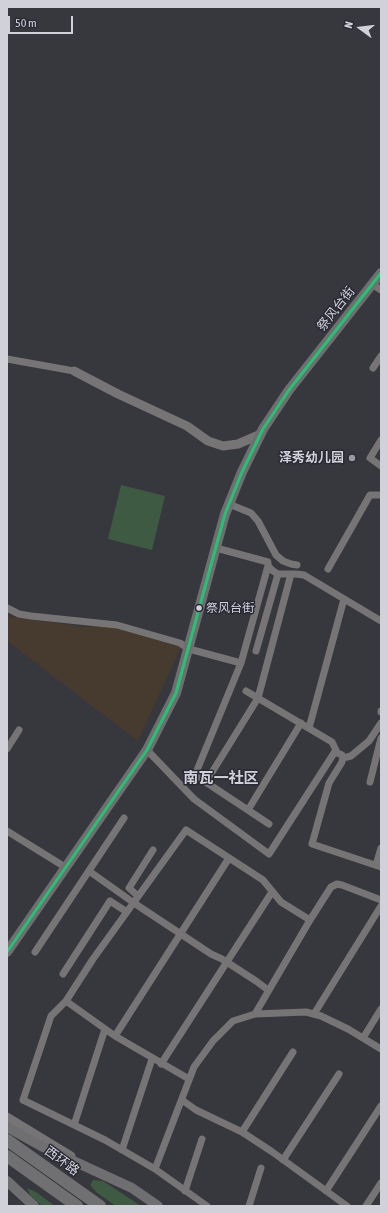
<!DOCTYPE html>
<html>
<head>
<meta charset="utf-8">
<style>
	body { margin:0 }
	#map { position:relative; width:388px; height:1213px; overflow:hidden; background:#37373e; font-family:"Asap Condensed",sans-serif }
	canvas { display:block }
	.frame { position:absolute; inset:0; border:8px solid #d1d1da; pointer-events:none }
	.north { position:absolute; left:340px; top:8px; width:40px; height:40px; -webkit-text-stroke:3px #2a2a36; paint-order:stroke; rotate:285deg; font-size:11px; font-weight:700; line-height:16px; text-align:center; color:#d1d1da }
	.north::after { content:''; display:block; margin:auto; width:14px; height:18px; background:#d1d1da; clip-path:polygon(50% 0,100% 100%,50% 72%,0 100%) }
	.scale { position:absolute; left:8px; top:16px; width:65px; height:18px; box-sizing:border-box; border:2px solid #d1d1da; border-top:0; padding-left:5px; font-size:12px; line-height:14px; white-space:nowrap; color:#d1d1da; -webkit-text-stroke:3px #2a2a36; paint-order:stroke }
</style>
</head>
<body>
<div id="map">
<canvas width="388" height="1213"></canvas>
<div class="frame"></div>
<div class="north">N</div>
<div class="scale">50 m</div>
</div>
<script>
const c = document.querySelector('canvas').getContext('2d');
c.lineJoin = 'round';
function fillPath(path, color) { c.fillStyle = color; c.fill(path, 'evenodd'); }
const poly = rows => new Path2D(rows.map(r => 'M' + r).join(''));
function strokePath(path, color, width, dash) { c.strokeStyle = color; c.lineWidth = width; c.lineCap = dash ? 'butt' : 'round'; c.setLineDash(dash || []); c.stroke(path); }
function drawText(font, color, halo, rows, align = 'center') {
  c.font = font + ' "Asap Condensed","Noto Sans SC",sans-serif'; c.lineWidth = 3; c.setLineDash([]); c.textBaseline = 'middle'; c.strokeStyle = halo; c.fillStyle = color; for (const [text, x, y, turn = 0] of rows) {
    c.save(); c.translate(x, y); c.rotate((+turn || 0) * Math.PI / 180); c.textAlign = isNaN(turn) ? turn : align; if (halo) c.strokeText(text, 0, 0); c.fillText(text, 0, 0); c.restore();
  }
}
const commercial = poly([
	[7,616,84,627,111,625,181,647,138,741,7,641]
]);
const green = poly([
	[121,485,165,496,152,550,108,539],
	[93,1180,103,1181,141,1206,116,1206,96,1192,90,1185],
	[27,1188,36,1192,55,1206,42,1206,30,1195]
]);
const minor = poly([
	[372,284,381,290],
	[7,359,74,371],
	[373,368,381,356],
	[381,440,370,458,381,466],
	[229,504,251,513,258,521,276,555,283,561,291,564,297,565],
	[216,548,268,562,268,566,273,571,278,574,296,574,304,575,381,621],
	[328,569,370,495,381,495],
	[7,608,19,614,31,616,117,625,180,643,189,649,241,663,195,775,269,824],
	[256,651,278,574],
	[241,663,268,566],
	[381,711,381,712],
	[309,728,344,599],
	[7,749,19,730],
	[147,750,194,799,269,854,336,750,332,742,246,691],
	[335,752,342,755,343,758,342,762,329,783,312,844,381,867],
	[343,758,351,756,369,741,381,723],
	[206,782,258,698,291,574],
	[370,782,381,738],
	[248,810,301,723],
	[7,831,65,867],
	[376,865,381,848],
	[89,871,134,903,211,954,222,959,256,981,268,990],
	[138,896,129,888,153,850],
	[35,952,124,818],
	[63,974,110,901,127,912],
	[66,1001,115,1036,189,1079],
	[255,1014,310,920,331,887,337,884,342,885,381,900],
	[314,1014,381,906],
	[115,1036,229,858],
	[363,1038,381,1009],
	[161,1064,272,892],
	[182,1100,196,1110,242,1132,271,1151,347,1206],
	[74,1125,105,1029],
	[242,1132,293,1052],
	[122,1150,152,1059],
	[283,1160,339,1074],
	[155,1169,194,1067,213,1041,233,1021,255,1014,306,1012,321,1016,348,1029,381,1049],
	[185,1191,202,1139],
	[326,1191,381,1106],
	[207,1206,155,1169,105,1140,23,1100,51,1016,66,1001,93,959,186,830,263,880,281,902,310,920],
	[249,1206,261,1168],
	[366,1206,381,1183]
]);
const tertiary = poly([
	[74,371,118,394,187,426,208,441,223,446,238,444,261,434],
	[7,1117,71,1156]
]);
const secondary = poly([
	[7,952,147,750,176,693,225,514,242,472,263,429,289,390,381,273],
	[7,1127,41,1146,132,1188,158,1206],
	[7,1181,34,1206]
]);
const trunk = poly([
	[7,1140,100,1206],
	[7,1156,77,1206]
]);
const bus1 = poly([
	[7,952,147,750,176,693,225,514,242,472,263,429,289,390,381,273]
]);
const markers = [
	[352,458,4,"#9b9ba3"],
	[199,608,3.5,"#d1d1da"]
];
const busNames = [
	["祭风台街",206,608]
];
const streetNames = [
	["祭风台街",336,309,-52],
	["西环路",62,1161,36]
];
const poiNames = [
	["泽秀幼儿园",344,458]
];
const quarterNames = [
	["南瓦一社区",221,778]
];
fillPath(commercial, '#473a2f');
fillPath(green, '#3e5a43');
strokePath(minor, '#777475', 7);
strokePath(tertiary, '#777475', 9);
strokePath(secondary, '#6f6e71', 10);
strokePath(trunk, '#707072', 12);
strokePath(bus1, '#26c172', 3);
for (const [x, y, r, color] of markers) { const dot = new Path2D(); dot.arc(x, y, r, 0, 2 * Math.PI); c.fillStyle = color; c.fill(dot); strokePath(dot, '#2a2a36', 1.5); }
drawText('12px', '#d1d1da', '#2a2a36', busNames, 'left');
drawText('13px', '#d1d1da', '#2a2a36', streetNames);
drawText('bold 13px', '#d1d1da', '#2a2a36', poiNames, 'right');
drawText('bold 15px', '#d1d1da', '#2a2a36', quarterNames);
</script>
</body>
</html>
